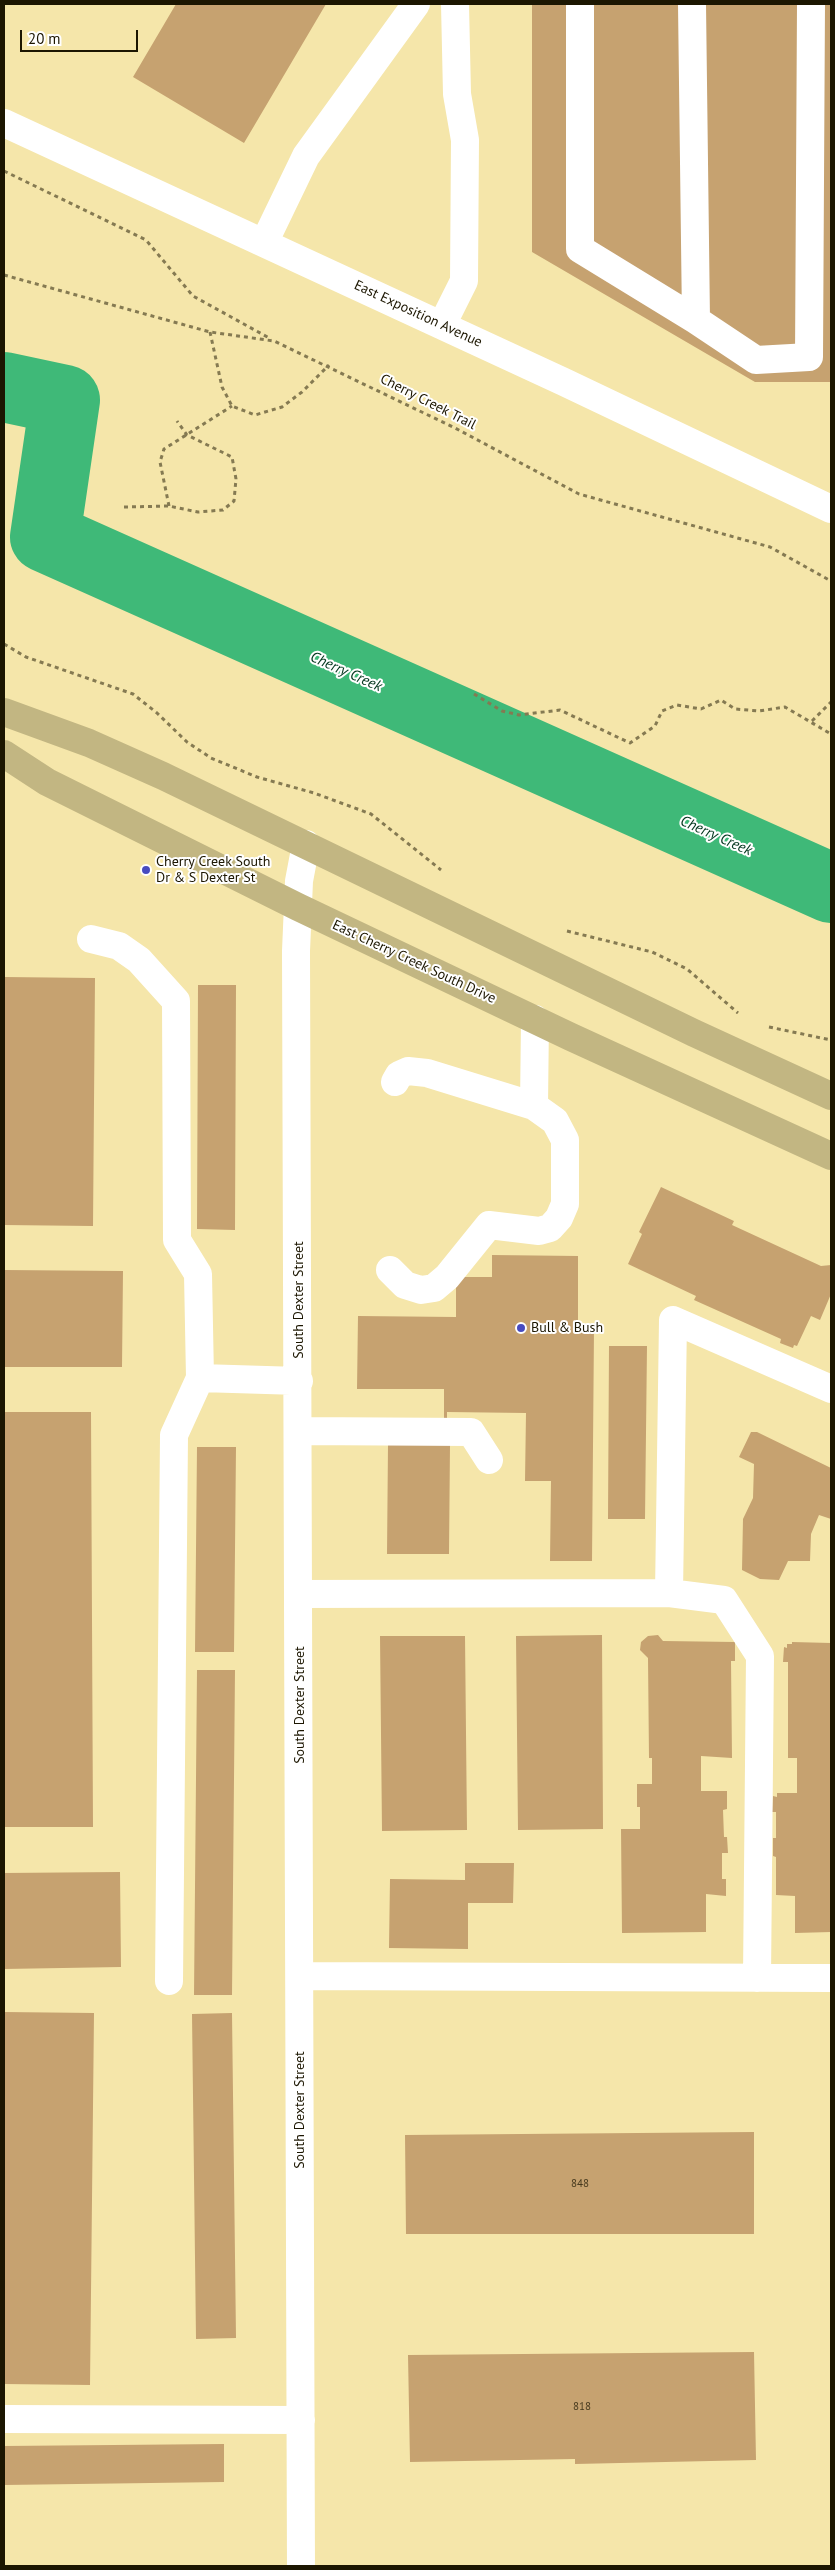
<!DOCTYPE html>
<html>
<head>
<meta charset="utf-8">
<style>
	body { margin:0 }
	#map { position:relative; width:835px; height:2570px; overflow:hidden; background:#f5e6aa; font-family:"PT Sans",sans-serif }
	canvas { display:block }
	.frame { position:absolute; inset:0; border:5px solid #1c1601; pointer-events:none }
	.scale { position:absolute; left:20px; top:30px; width:118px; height:22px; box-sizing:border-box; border:2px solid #1c1601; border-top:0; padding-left:6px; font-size:15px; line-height:18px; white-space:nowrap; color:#1c1601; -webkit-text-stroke:4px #fff; paint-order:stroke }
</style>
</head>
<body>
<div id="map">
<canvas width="835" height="2570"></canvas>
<div class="frame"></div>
<div class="scale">20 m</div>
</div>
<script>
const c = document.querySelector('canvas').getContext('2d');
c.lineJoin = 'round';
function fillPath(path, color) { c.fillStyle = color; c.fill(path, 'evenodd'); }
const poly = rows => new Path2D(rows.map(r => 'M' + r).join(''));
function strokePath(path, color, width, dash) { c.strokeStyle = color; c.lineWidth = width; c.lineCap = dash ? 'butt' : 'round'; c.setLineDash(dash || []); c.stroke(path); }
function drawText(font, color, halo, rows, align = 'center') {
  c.font = font + ' "PT Sans",sans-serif'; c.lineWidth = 4; c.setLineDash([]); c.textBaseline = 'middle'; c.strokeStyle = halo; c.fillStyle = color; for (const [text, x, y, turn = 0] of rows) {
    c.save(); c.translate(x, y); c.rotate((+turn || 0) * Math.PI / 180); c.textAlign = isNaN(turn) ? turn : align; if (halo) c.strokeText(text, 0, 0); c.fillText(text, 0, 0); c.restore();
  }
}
const water = poly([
	[4,355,66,399,4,414]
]);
const river = poly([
	[4,387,65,400,45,537,831,888]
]);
const building = poly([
	[176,4,326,4,244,143,133,77],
	[532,4,831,4,831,382,755,382,532,252],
	[4,977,95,978,93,1226,4,1225],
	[198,985,236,985,235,1230,197,1229],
	[661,1187,734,1221,732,1225,821,1266,831,1265,831,1294,820,1320,811,1316,797,1346,794,1345,793,1348,780,1343,781,1339,694,1300,696,1296,628,1264,642,1234,639,1232],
	[492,1255,578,1256,578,1329,594,1329,592,1561,550,1561,551,1481,525,1481,526,1413,447,1412,447,1418,444,1418,444,1389,357,1389,358,1316,456,1317,456,1277,492,1277],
	[4,1270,123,1271,122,1367,4,1367],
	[609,1346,647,1346,645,1519,608,1519],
	[4,1412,91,1412,93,1827,4,1827],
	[751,1432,757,1432,831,1468,831,1519,819,1515,811,1534,810,1561,788,1561,779,1580,760,1579,742,1570,743,1519,753,1498,754,1464,739,1457],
	[388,1445,450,1445,449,1554,387,1554],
	[197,1447,236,1447,234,1652,195,1652],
	[602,1635,603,1829,518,1830,516,1636],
	[658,1635,663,1641,735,1642,735,1661,731,1661,732,1758,701,1756,701,1791,727,1791,727,1809,723,1810,724,1837,727,1837,728,1853,722,1853,722,1879,726,1879,726,1896,706,1894,706,1932,622,1933,621,1829,640,1829,640,1807,637,1807,637,1784,652,1784,652,1758,649,1758,648,1658,640,1650,641,1642,648,1636],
	[380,1636,465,1636,467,1830,382,1831],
	[792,1642,831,1643,831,1932,795,1933,795,1896,776,1895,776,1857,773,1856,773,1838,776,1838,776,1812,772,1812,773,1796,777,1797,777,1793,797,1793,797,1758,788,1758,788,1662,783,1662,784,1647,787,1648,787,1644,792,1644],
	[197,1670,235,1670,232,1995,194,1995],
	[465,1863,514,1863,513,1903,468,1903,468,1949,389,1948,390,1879,465,1880],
	[120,1872,121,1967,4,1969,4,1873],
	[4,2012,94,2013,90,2385,4,2384],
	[232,2013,236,2338,196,2339,192,2014],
	[754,2132,754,2234,406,2234,405,2135],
	[754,2352,756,2460,575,2464,575,2459,410,2462,408,2355],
	[224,2444,224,2482,4,2485,4,2446]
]);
const path = poly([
	[4,171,146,240,193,296,271,339],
	[4,275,210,332,274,341,455,428,579,494,770,547,831,581],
	[210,332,222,387,232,406,255,415,282,407,302,392,329,365],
	[169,506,160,462,164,449,232,406],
	[124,507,169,506,198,512,223,510,234,501,236,479,232,457,187,435,177,421],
	[4,644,26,657,133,694,157,713,187,742,211,758,257,777,314,793,371,814,441,870],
	[474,694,502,711,519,715,560,710,630,743,655,726,662,711,677,705,701,709,721,700,735,709,759,711,785,707,831,734],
	[812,721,831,702],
	[567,931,652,952,687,969,738,1013],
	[769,1027,831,1040]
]);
const minor = poly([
	[580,4,580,249,696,320,692,4],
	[4,123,564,382,831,509],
	[264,243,306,156,416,4],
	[696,320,756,360,809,357,811,4],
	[442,325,464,281,465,140,457,94,455,4],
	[91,939,119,946,139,960,176,1001,177,1240,198,1274,200,1378,299,1381],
	[534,1106,535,1019],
	[390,1270,405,1285,421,1290,434,1288,447,1277,489,1225,539,1231,550,1228,559,1218,565,1204,565,1140,555,1121,534,1106,427,1073,408,1071,399,1075,395,1082],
	[299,1431,471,1432,489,1460],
	[669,1593,724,1600,760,1656,757,1978],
	[300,1594,669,1593,673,1320,831,1389],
	[300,1976,831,1978],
	[169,1981,174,1435,200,1378],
	[4,2419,301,2420],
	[301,2566,296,951,299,881,306,844]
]);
const major = poly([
	[4,712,89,743,163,776,694,1033,831,1096],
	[4,754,47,782,298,907,571,1037,831,1156]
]);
const markers = [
	[146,870,5,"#474bc0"],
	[521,1328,5,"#474bc0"]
];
const numberNames = [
	["848",580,2184],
	["818",582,2407]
];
const streetNames = [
	["East Exposition Avenue",418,314,25],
	["Cherry Creek Trail",428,402,27],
	["East Cherry Creek South Drive",414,962,25],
	["South Dexter Street",299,1300,-90],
	["South Dexter Street",300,1705,-90],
	["South Dexter Street",300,2110,-90]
];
const poiNames = [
	["Cherry Creek South",156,862],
	["Dr & S Dexter St",156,878],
	["Bull & Bush",531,1328]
];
const waterNames = [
	["Cherry Creek",346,672,24],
	["Cherry Creek",716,836,24]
];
fillPath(water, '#3fb978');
strokePath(river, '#3fb978', 70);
fillPath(building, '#c6a270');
strokePath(path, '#857a52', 3, [4, 4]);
strokePath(minor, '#fff', 28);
strokePath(major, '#c2b682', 28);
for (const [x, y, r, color] of markers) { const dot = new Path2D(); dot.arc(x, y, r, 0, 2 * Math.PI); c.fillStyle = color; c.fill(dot); strokePath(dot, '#fff', 2); }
drawText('11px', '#46391d', null, numberNames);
drawText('14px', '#1c1601', '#fff', streetNames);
drawText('14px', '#1c1601', '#fff', poiNames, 'left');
drawText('italic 15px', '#03371e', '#fff', waterNames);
</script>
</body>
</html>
